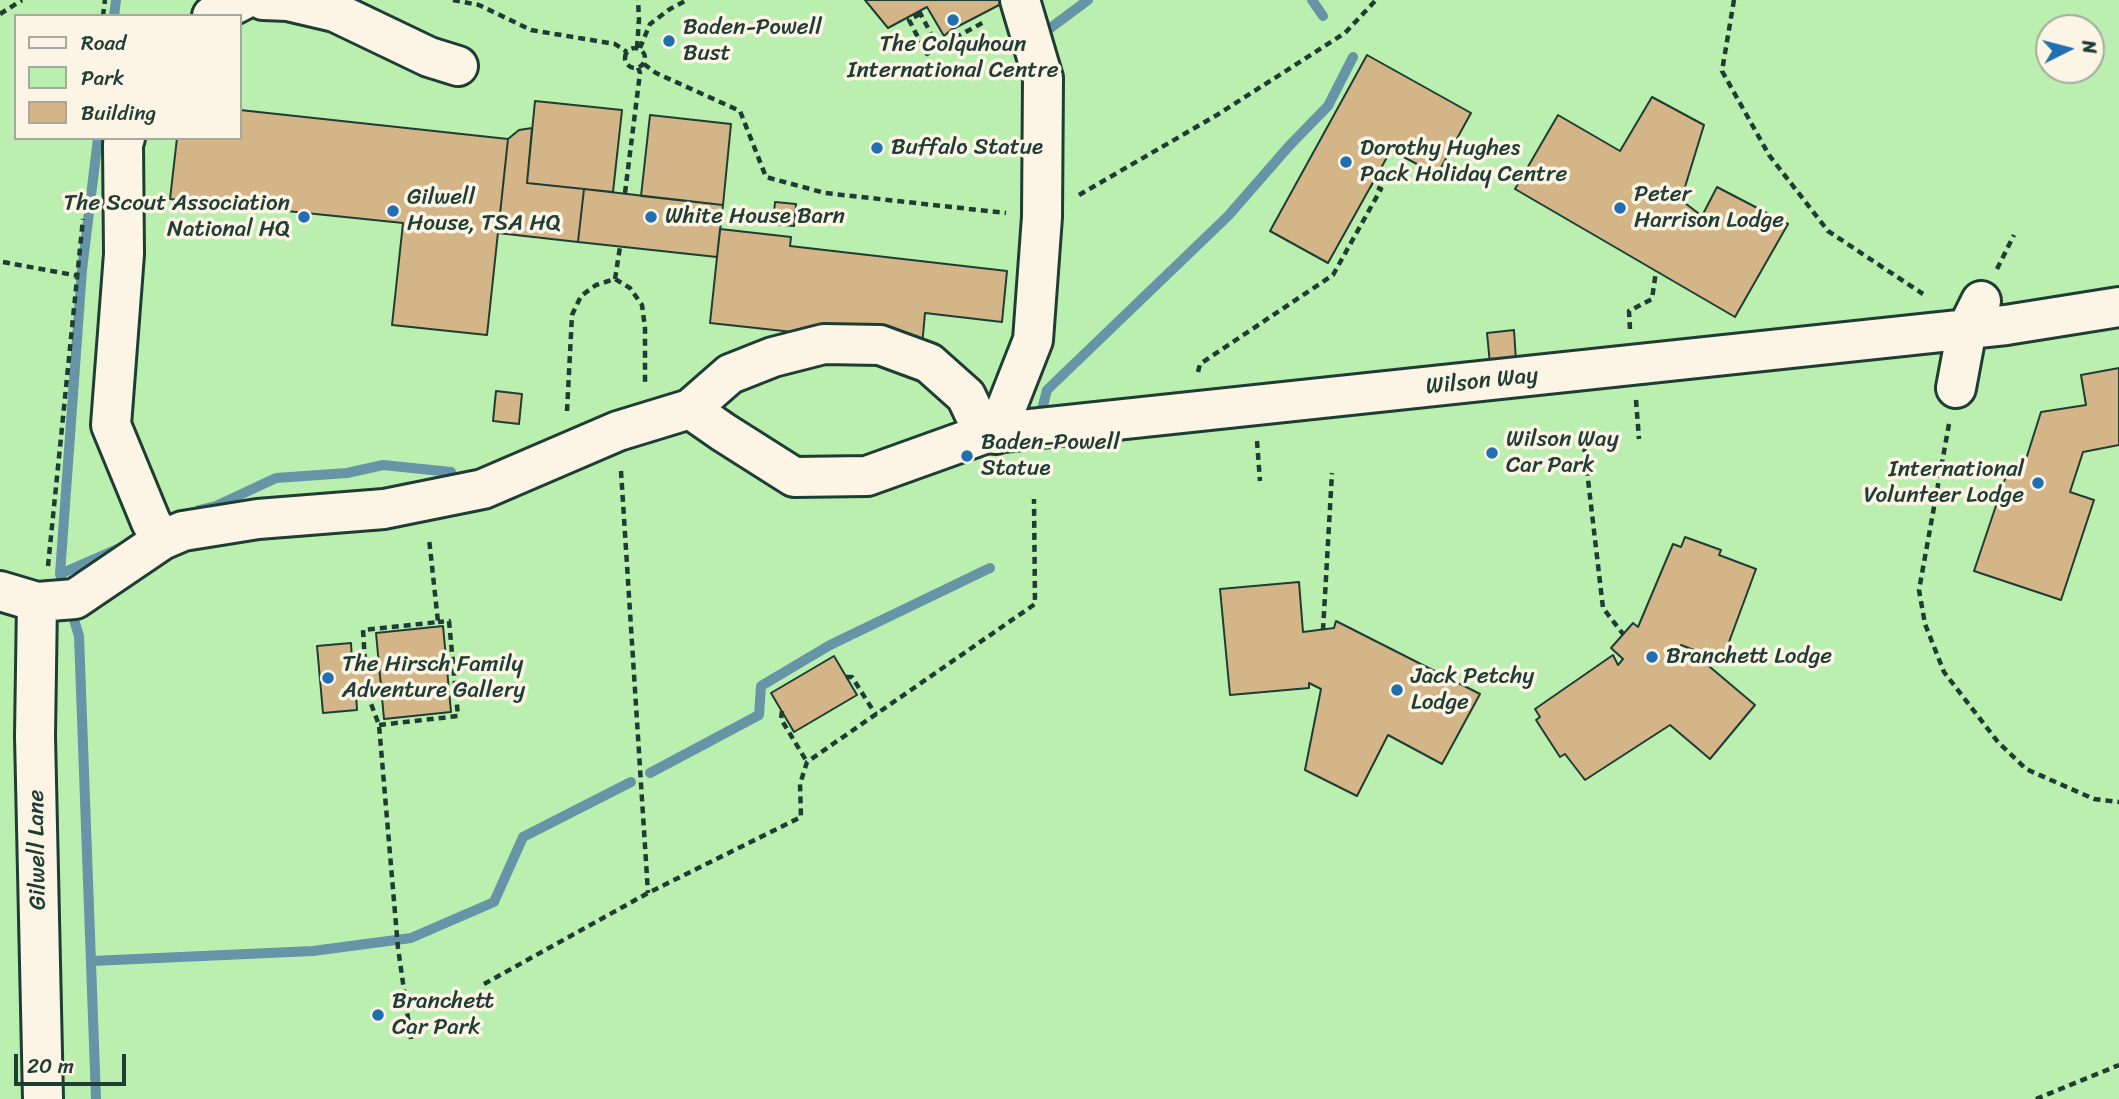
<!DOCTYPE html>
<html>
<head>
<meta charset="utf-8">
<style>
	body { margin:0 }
	#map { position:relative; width:2119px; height:1099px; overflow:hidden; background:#f4e8d2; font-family:Sriracha,sans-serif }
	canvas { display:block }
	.legend { position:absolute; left:14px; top:14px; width:228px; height:126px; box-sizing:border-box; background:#fcf5e5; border:2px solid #a4ab9e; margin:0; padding:9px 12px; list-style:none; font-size:21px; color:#1f3d34 }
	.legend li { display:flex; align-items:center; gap:14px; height:35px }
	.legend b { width:35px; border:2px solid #a4ab9e }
	.north { position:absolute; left:2035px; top:14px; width:70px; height:70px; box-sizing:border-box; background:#fcf5e5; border:2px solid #a4ab9e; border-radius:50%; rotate:84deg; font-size:19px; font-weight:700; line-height:28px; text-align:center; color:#1f3d34 }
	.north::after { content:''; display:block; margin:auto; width:24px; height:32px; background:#1f6fb2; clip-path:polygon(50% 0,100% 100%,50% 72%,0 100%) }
	.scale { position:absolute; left:14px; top:1054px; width:112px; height:32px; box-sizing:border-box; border:4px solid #1f3d34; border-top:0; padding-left:9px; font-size:21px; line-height:24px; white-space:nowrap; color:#1f3d34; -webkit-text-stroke:5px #fcf5e5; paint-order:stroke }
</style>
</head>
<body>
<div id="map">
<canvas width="2119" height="1099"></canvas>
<ul class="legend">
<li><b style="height:9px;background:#fcf5e5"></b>Road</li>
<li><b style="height:19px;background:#baefb0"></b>Park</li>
<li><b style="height:19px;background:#d3b587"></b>Building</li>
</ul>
<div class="north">N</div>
<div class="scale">20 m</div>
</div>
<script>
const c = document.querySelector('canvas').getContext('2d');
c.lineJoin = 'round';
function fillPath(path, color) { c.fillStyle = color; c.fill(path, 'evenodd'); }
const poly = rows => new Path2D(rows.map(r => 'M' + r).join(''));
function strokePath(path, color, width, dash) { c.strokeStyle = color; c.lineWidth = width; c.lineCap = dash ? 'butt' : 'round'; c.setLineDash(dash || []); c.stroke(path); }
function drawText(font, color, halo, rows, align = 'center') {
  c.font = font + ' Sriracha,sans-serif'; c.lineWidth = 7; c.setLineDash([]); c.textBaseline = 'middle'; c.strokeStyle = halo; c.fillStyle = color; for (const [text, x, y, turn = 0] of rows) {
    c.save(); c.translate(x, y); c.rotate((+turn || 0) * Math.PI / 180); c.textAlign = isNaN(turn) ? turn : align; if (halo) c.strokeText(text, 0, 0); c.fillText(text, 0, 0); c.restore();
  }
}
const green = poly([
	[0,0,2119,0,2119,1099,0,1099],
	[16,16,240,16,240,138,16,138],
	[2049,28,2091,28,2091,70,2049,70]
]);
const stream = poly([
	[1312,0,1323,16],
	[114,16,116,0],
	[1049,29,1088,0],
	[1040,417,1047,390,1228,216,1290,145,1328,106,1353,57],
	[199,510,216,506,276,478,347,473,383,465,451,472],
	[60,574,122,547],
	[650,773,759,715,761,686,830,645,990,568],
	[92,961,313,951,411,938,494,902,523,837,631,782],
	[96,1099,79,636,60,574,82,270,98,138]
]);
const building = poly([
	[865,0,1002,0,1003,3,951,30,944,36,927,7,888,28,865,0],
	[1367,55,1471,113,1437,175,1391,150,1328,263,1270,231,1367,55],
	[1652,97,1704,125,1681,200,1702,216,1717,187,1788,224,1735,317,1515,189,1558,115,1620,151,1652,97],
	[535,101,622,110,613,192,527,183,535,101],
	[240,110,508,139,487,335,392,325,403,223,170,199,177,138,240,138,240,110],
	[650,115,731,124,723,205,641,196,650,115],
	[532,128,527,183,584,189,578,242,498,233,508,139,519,130,532,128],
	[584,189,723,205,717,257,578,242,584,189],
	[775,202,796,204,794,226,773,224,775,202],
	[720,229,791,237,790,246,1007,271,1002,322,925,313,922,346,710,323,720,229],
	[1514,330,1516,361,1490,364,1487,333,1514,330],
	[2119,368,2119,445,2083,452,2070,492,2094,500,2061,600,1974,571,2008,470,2021,475,2041,412,2086,405,2081,375,2119,368],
	[496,391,522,394,519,424,493,421,496,391],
	[1685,537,1721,550,1719,555,1756,569,1722,661,1681,645,1676,652,1691,663,1697,656,1755,705,1710,759,1670,725,1585,780,1565,754,1560,757,1536,720,1540,717,1535,709,1613,655,1618,665,1623,659,1611,648,1633,623,1638,627,1673,544,1681,547,1685,537],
	[1299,582,1303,632,1334,628,1336,621,1480,694,1442,764,1388,735,1357,796,1305,770,1321,689,1309,683,1309,688,1230,695,1220,589,1299,582],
	[443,626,451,712,384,719,376,633,443,626],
	[351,643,352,662,378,660,382,692,356,694,357,710,323,713,317,646,351,643],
	[834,656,857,695,794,732,771,693,834,656]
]);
const path = poly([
	[453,0,479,5,531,30,615,44,627,52],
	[1734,0,1722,71,1769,155,1828,231,1923,294],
	[919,11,938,47,986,21],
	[0,14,22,0],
	[920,14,909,20,923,47,927,54,938,47],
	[103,16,105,0],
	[637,48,639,19,638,0],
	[640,48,650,24,670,9,687,0],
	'625 58a10 10 0 1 1 20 0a10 10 0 1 1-20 0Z',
	[644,64,656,73,740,111,766,177,825,193,1006,213],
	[625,193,640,73,638,67],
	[1079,195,1217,115,1345,33,1376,0],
	[3,262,79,276],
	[1997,269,2014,235],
	[615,279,620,247],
	[1630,329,1629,311,1652,299,1656,271],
	[1198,372,1200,364,1333,275,1381,189,1371,185],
	[1636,400,1639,439],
	[567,411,572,315,581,296,596,285,615,279,630,288,642,305,645,328,645,383],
	[1949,424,1919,590,1925,624,1944,672,1998,742,2026,769,2094,799,2119,802],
	[1257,441,1260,481],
	[1584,445,1603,608,1623,634],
	[621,471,648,893],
	[48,566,83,219],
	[1323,630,1332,473],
	[365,661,363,630,438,622,429,538],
	[846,677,852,677,876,715],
	[367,693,379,725,398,948,411,1039],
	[782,711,781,719,807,762],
	[379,725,458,716,449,621,438,622],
	[484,984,648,893,801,817,800,784,807,762,1035,604,1034,499],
	[2036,1099,2119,1065]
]);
const minor = poly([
	[263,0,288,1,335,12,429,57,458,66],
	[212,16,243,0],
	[125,138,123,144,124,254,111,425,151,522,162,540],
	[1956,388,1967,329,1981,301],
	[690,409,730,374,773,357,824,344,880,345,929,363,966,396,984,434],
	[996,434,1033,340,1042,217,1043,78,1020,0],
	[0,591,37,602,75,599,162,540,183,531,258,519,384,509,483,489,618,431,690,409,723,432,794,477,867,476,984,434,2006,325,2119,307],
	[37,602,35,736,43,1099]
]);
const markers = [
	[953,20,7,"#1f6fb2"],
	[669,41,7,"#1f6fb2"],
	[877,148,7,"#1f6fb2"],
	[1346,162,7,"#1f6fb2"],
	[1620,208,7,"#1f6fb2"],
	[393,211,7,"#1f6fb2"],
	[304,217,7,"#1f6fb2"],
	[651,217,7,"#1f6fb2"],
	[1492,453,7,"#1f6fb2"],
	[967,456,7,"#1f6fb2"],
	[2038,483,7,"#1f6fb2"],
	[1652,657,7,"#1f6fb2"],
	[328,678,7,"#1f6fb2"],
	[1397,690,7,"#1f6fb2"],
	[378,1015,7,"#1f6fb2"]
];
const poiNames = [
	["Baden-Powell",683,28],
	["Bust",683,54],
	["The Colquhoun",953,45,"center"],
	["International Centre",953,71,"center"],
	["Buffalo Statue",891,148],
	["Dorothy Hughes",1360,149],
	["Pack Holiday Centre",1360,175],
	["Peter",1634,195],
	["Harrison Lodge",1634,221],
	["Gilwell",407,198],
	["House, TSA HQ",407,224],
	["The Scout Association",290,204,"right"],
	["National HQ",290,230,"right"],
	["White House Barn",665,217],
	["Wilson Way",1506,440],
	["Car Park",1506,466],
	["Baden-Powell",981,443],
	["Statue",981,469],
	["International",2024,470,"right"],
	["Volunteer Lodge",2024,496,"right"],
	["Branchett Lodge",1666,657],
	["The Hirsch Family",342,665],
	["Adventure Gallery",342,691],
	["Jack Petchy",1411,677],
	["Lodge",1411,703],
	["Branchett",392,1002],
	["Car Park",392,1028]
];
const streetNames = [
	["Wilson Way",1482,382,-6],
	["Gilwell Lane",38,850,-91]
];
fillPath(green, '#baefb0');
strokePath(stream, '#6795a8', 10);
fillPath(building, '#d3b587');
strokePath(building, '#1f3d34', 2);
strokePath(minor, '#1f3d34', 44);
strokePath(path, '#1f3d34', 4.5, [7, 5]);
strokePath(minor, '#fcf5e5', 38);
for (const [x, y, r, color] of markers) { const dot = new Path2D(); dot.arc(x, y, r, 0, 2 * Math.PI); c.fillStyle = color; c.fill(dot); strokePath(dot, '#fcf5e5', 2.5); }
drawText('23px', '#1f3d34', '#fcf5e5', poiNames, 'left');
drawText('23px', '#1f3d34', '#fcf5e5', streetNames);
</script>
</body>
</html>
